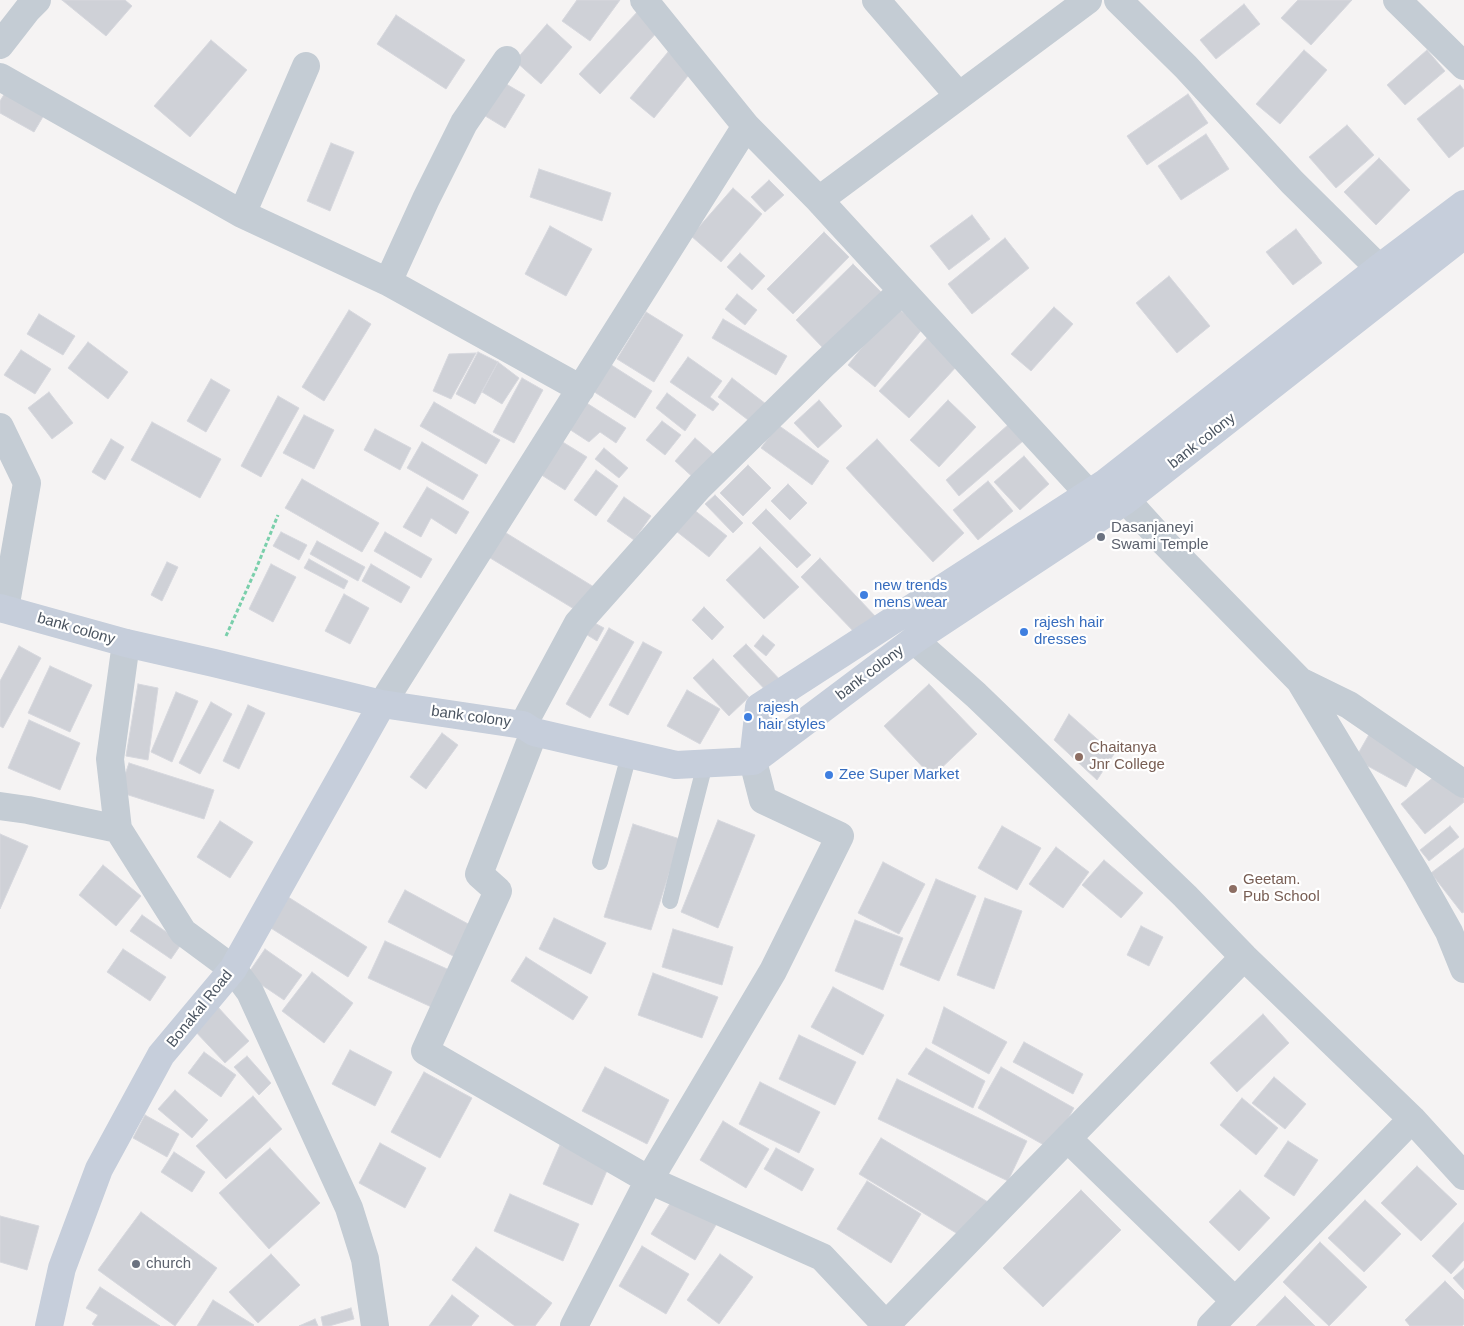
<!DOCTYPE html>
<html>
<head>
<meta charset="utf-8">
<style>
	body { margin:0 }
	canvas { display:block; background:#f5f3f3 }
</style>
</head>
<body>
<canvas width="1464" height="1326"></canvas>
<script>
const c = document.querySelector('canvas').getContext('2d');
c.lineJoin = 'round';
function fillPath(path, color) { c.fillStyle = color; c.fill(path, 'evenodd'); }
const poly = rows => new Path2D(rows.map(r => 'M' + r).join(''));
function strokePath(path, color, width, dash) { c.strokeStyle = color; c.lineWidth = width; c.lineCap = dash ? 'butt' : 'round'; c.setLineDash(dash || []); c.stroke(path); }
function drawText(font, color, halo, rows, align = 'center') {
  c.font = font + ' Arial,sans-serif'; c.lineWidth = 4.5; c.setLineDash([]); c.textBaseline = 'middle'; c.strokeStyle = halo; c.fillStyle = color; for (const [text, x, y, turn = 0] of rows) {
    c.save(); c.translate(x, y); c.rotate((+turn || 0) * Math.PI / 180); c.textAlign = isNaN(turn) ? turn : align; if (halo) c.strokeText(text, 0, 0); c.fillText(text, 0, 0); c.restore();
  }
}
const building = poly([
	[62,0,125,0,132,6,106,36,62,0],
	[577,0,620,0,590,41,562,21,577,0],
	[1298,0,1352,0,1311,45,1281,18,1298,0],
	[1244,4,1260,24,1216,59,1200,40,1244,4],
	[640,9,661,28,600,94,579,74,640,9],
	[396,15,465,60,446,89,377,44,396,15],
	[547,24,572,47,541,84,515,61,547,24],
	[211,40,247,70,190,137,154,106,211,40],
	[1304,50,1327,70,1280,124,1256,104,1304,50],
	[1427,50,1445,71,1405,105,1387,85,1427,50],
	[668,52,692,71,654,118,630,98,668,52],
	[496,78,525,95,505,128,477,111,496,78],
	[1460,85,1464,90,1464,146,1449,158,1417,119,1460,85],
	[5,93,44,115,34,132,0,113,0,101,5,93],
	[1188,94,1208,123,1147,165,1127,136,1188,94],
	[1347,125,1374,155,1336,188,1309,157,1347,125],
	[1206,134,1229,169,1181,200,1158,166,1206,134],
	[331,143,354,152,330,211,307,201,331,143],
	[1379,158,1410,190,1376,225,1344,192,1379,158],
	[539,169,611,193,602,221,530,197,539,169],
	[769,180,784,195,765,212,751,197,769,180],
	[733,188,762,214,721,262,691,236,733,188],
	[972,215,990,239,949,270,930,246,972,215],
	[550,226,592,249,566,296,525,274,550,226],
	[1296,229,1322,263,1293,285,1266,252,1296,229],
	[824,232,849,257,793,314,767,289,824,232],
	[1005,238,1029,268,972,314,948,284,1005,238],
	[740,253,765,276,752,290,727,267,740,253],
	[853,264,882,293,825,350,796,320,853,264],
	[1169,276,1210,326,1177,353,1136,303,1169,276],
	[737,294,757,310,745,325,725,309,737,294],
	[895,306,923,328,875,387,848,365,895,306],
	[1054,307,1073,324,1031,371,1011,354,1054,307],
	[349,310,371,324,324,401,302,387,349,310],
	[646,312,683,335,654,382,617,359,646,312],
	[39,314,75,336,63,355,27,334,39,314],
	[723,319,787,356,776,375,712,338,723,319],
	[927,338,957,366,909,418,879,391,927,338],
	[88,342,128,372,108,399,68,368,88,342],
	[21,350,51,369,35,394,4,375,21,350],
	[478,352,498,362,475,404,456,394,478,352],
	[476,353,451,399,433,391,449,354,476,353],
	[688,357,722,381,710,397,719,404,713,411,670,382,688,357],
	[602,359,652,391,635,418,585,386,602,359],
	[498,362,519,378,502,404,482,392,498,362],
	[522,378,543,390,514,443,493,432,522,378],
	[732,378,766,404,752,423,718,397,732,378],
	[211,379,230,390,206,432,187,421,211,379],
	[49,392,73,423,52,439,28,408,49,392],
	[667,393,696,415,685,431,656,408,667,393],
	[278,396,299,408,261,477,241,466,278,396],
	[819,400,842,426,818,448,794,423,819,400],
	[948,400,976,427,939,467,910,440,948,400],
	[434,402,500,440,486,464,420,426,434,402],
	[585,402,626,428,616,443,600,432,589,442,569,429,585,402],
	[304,415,334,430,314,469,283,453,304,415],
	[662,421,681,435,665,455,646,440,662,421],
	[152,422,221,459,200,498,131,460,152,422],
	[1009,424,1023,441,959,496,946,480,1009,424],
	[778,425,829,461,812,485,761,448,778,425],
	[375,429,411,448,400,470,364,450,375,429],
	[695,438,717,457,696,480,675,461,695,438],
	[111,439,124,447,105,480,92,472,111,439],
	[877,439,964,533,933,562,846,468,877,439],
	[561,441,587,457,565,490,540,474,561,441],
	[422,442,478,475,463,500,407,468,422,442],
	[604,448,628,468,619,478,595,459,604,448],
	[1024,456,1049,484,1020,510,994,482,1024,456],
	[748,465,771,488,743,516,720,493,748,465],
	[596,470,618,486,596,516,574,500,596,470],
	[302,479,379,523,362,552,285,508,302,479],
	[988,481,1013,511,978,540,953,510,988,481],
	[788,484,807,503,790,520,771,501,788,484],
	[427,487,469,512,456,534,431,518,421,537,403,527,427,487],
	[715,495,743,523,733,533,705,504,715,495],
	[624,497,651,516,634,540,607,521,624,497],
	[693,509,727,536,709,557,676,531,693,509],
	[766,509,811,555,797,568,752,523,766,509],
	[498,528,594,587,579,612,482,553,498,528],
	[281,532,307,545,299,560,273,546,281,532],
	[385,532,432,559,421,578,374,551,385,532],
	[317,541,365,567,358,581,310,554,317,541],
	[760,547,799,587,764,619,726,580,760,547],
	[820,558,876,617,857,635,801,577,820,558],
	[309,559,348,581,344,589,304,568,309,559],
	[167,562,178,567,162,601,151,595,167,562],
	[271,564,296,577,273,622,249,609,271,564],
	[371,564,410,587,401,603,362,581,371,564],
	[344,594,369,608,350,644,325,631,344,594],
	[704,607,724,627,712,640,692,620,704,607],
	[591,621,604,628,597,641,584,633,591,621],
	[609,628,634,642,590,718,566,704,609,628],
	[763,635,775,645,766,656,754,646,763,635],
	[643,642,662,652,628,715,609,705,643,642],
	[746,644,785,685,772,697,733,656,746,644],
	[19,646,41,658,3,728,0,726,0,681,19,646],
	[713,659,749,697,729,716,693,678,713,659],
	[50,666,92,685,70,732,28,713,50,666],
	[138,684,158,688,148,760,126,756,138,684],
	[929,684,977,734,932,777,884,726,929,684],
	[687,690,720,709,700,744,667,726,687,690],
	[176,692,198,701,172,762,151,752,176,692],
	[211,702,232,714,200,774,179,763,211,702],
	[248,705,265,713,239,769,223,761,248,705],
	[1069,714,1114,754,1097,780,1054,740,1069,714],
	[29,720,80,743,60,790,8,768,29,720],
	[1371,731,1421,758,1406,787,1355,759,1371,731],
	[442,733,458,745,426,789,410,777,442,733],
	[129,763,214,790,204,819,119,792,129,763],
	[1441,771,1464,799,1464,802,1425,834,1401,804,1441,771],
	[718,820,755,835,718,928,681,912,718,820],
	[220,821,253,842,230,878,197,857,220,821],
	[633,824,680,839,651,930,604,917,633,824],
	[1002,826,1041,848,1017,890,978,868,1002,826],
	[1450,826,1459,837,1429,861,1420,850,1450,826],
	[0,834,28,846,0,909,0,834],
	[1056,847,1089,872,1063,908,1029,884,1056,847],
	[1464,848,1464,912,1462,913,1431,873,1464,848],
	[1104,860,1143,893,1121,918,1082,885,1104,860],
	[883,862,925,884,899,934,858,913,883,862],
	[103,865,141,896,116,926,79,895,103,865],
	[936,879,976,896,939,981,900,965,936,879],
	[405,890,472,926,455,957,388,922,405,890],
	[285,895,367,947,348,977,266,925,285,895],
	[985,898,1022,911,994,989,957,975,985,898],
	[142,915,182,943,171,959,130,931,142,915],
	[554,918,606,943,591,974,539,949,554,918],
	[855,920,903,938,883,990,835,971,855,920],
	[1141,926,1163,937,1149,966,1127,955,1141,926],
	[673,929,733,947,722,985,662,967,673,929],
	[385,941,456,973,438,1010,368,978,385,941],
	[123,949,166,977,150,1001,107,972,123,949],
	[265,949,302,975,284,1000,247,975,265,949],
	[526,957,588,997,573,1020,511,981,526,957],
	[312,972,353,1003,324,1043,282,1011,312,972],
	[653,973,718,997,702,1038,638,1015,653,973],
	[833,987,884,1015,863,1055,811,1027,833,987],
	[217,1006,249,1041,225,1063,193,1029,217,1006],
	[944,1007,1007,1042,989,1074,932,1043,944,1007],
	[1263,1014,1289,1043,1237,1092,1210,1063,1263,1014],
	[799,1035,856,1062,835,1105,779,1079,799,1035],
	[1024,1042,1083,1074,1073,1094,1013,1062,1024,1042],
	[926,1048,985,1081,973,1108,908,1074,926,1048],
	[350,1050,392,1072,375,1106,332,1084,350,1050],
	[204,1052,236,1075,221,1097,188,1073,204,1052],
	[247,1056,271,1083,259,1095,234,1067,247,1056],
	[605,1067,669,1100,647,1144,582,1111,605,1067],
	[1001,1067,1074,1108,1051,1149,978,1108,1001,1067],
	[424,1072,472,1098,440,1158,391,1132,424,1072],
	[1274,1077,1306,1104,1285,1129,1252,1103,1274,1077],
	[897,1079,1027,1141,1008,1181,878,1119,897,1079],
	[760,1082,820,1112,799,1153,739,1124,760,1082],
	[175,1090,208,1120,192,1138,158,1109,175,1090],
	[253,1096,282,1129,226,1179,196,1146,253,1096],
	[1242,1098,1278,1128,1256,1155,1220,1125,1242,1098],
	[145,1115,179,1134,167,1157,133,1138,145,1115],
	[723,1121,769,1149,746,1188,700,1160,723,1121],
	[881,1138,988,1202,966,1239,859,1174,881,1138],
	[1288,1141,1318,1160,1294,1196,1264,1176,1288,1141],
	[380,1143,426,1168,405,1208,359,1183,380,1143],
	[560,1145,609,1166,592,1205,543,1184,560,1145],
	[270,1148,320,1203,269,1249,219,1193,270,1148],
	[776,1148,814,1169,802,1191,764,1169,776,1148],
	[174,1152,205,1172,192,1192,161,1172,174,1152],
	[1417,1166,1457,1204,1421,1241,1381,1203,1417,1166],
	[867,1181,921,1214,891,1263,837,1229,867,1181],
	[1081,1190,1121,1230,1043,1307,1003,1268,1081,1190],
	[1240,1190,1270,1218,1239,1251,1209,1222,1240,1190],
	[510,1194,579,1224,563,1261,494,1231,510,1194],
	[676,1194,719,1220,695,1260,651,1234,676,1194],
	[1365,1200,1401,1234,1364,1272,1328,1238,1365,1200],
	[141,1212,217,1268,175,1326,98,1270,141,1212],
	[0,1216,39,1226,27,1270,0,1262,0,1216],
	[1464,1222,1464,1260,1451,1274,1432,1256,1464,1222],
	[1320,1242,1367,1287,1329,1326,1283,1282,1320,1242],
	[642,1246,689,1274,666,1314,619,1286,642,1246],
	[476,1247,552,1303,535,1326,515,1326,452,1280,476,1247],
	[271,1254,300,1285,258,1323,229,1292,271,1254],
	[720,1254,753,1277,719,1324,687,1300,720,1254],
	[1464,1268,1464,1290,1453,1278,1464,1268],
	[1445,1281,1464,1300,1464,1324,1462,1326,1410,1326,1405,1320,1445,1281],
	[100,1287,160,1326,95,1326,92,1324,98,1315,86,1308,100,1287],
	[452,1295,479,1316,471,1326,429,1326,452,1295],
	[1285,1296,1315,1326,1256,1326,1285,1296],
	[213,1300,254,1325,253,1326,197,1326,213,1300],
	[351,1308,354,1319,329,1326,323,1326,321,1317,351,1308],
	[315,1319,318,1326,299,1326,315,1319]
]);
const path = poly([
	[226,636,256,569,278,515]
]);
const service = poly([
	[600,862,629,755],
	[670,901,705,764]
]);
const minor = poly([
	[644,0,746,126,819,200,1089,494,1102,513],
	[876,0,959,96],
	[1118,0,1186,67,1292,182,1379,268],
	[1397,0,1464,66],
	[0,45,28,9,37,0],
	[0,77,242,214,388,282,581,389],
	[819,200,1088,0],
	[242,214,306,66],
	[388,282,426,199,464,123,507,60],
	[0,427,27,483,5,609],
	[1126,500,1165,543,1300,681,1417,875,1449,932,1464,969],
	[914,640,976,695,1185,896,1244,957,1412,1119,1464,1176],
	[126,643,110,759,118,829,183,932,233,969,250,992,349,1208,365,1259,375,1326],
	[1300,681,1349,705,1464,784],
	[382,704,746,126],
	[523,725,578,623,699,487,823,365,902,291],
	[534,732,479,874,498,891,425,1051,649,1180,822,1257,887,1326],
	[0,806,28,810,118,829],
	[1068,1139,1235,1301],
	[886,1325,1244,957],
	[574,1326,649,1180,773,971,840,836,763,800,753,761],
	[1211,1326,1412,1119]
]);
const secondary = poly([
	[0,608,126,643,214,663,382,704,523,725,534,732,676,765,753,761,914,640,1126,500,1464,235],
	[753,761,759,707,1105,483,1379,268,1464,204],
	[49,1326,62,1268,99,1169,161,1055,233,969,382,704]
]);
const markers = [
	[1101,537,5,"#6b7280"],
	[864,595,5,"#3f7fe0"],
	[1024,632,5,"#3f7fe0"],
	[748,717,5,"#3f7fe0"],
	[1079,757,5,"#8d6e63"],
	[829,775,5,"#3f7fe0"],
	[1233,889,5,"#8d6e63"],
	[136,1264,5,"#6b7280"]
];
const streetNames = [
	["bank colony",1202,441,-38],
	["bank colony",76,629,16],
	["bank colony",870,673,-37],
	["bank colony",471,717,8],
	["Bonakal Road",200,1009,-51]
];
const worshipNames = [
	["Dasanjaneyi",1111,528],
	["Swami Temple",1111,545],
	["church",146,1264]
];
const shopNames = [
	["new trends",874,586],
	["mens wear",874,603],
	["rajesh hair",1034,623],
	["dresses",1034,640],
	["rajesh",758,708],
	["hair styles",758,725],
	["Zee Super Market",839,775]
];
const educationNames = [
	["Chaitanya",1089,748],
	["Jnr College",1089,765],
	["Geetam.",1243,880],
	["Pub School",1243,897]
];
fillPath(building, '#cfd1d7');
strokePath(building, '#d7d8de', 1);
strokePath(path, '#7acfab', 3, [4, 2.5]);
strokePath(service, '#c4ccd4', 16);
strokePath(minor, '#c4ccd4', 28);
strokePath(secondary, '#c6cedb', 28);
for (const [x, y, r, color] of markers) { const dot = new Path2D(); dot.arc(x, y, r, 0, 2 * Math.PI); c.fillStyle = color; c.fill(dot); strokePath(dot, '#fff', 2); }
drawText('15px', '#4a5460', '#fff', streetNames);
drawText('15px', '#5b616d', '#fff', worshipNames, 'left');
drawText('15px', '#366cbe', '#fff', shopNames, 'left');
drawText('15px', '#785e54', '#fff', educationNames, 'left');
</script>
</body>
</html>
